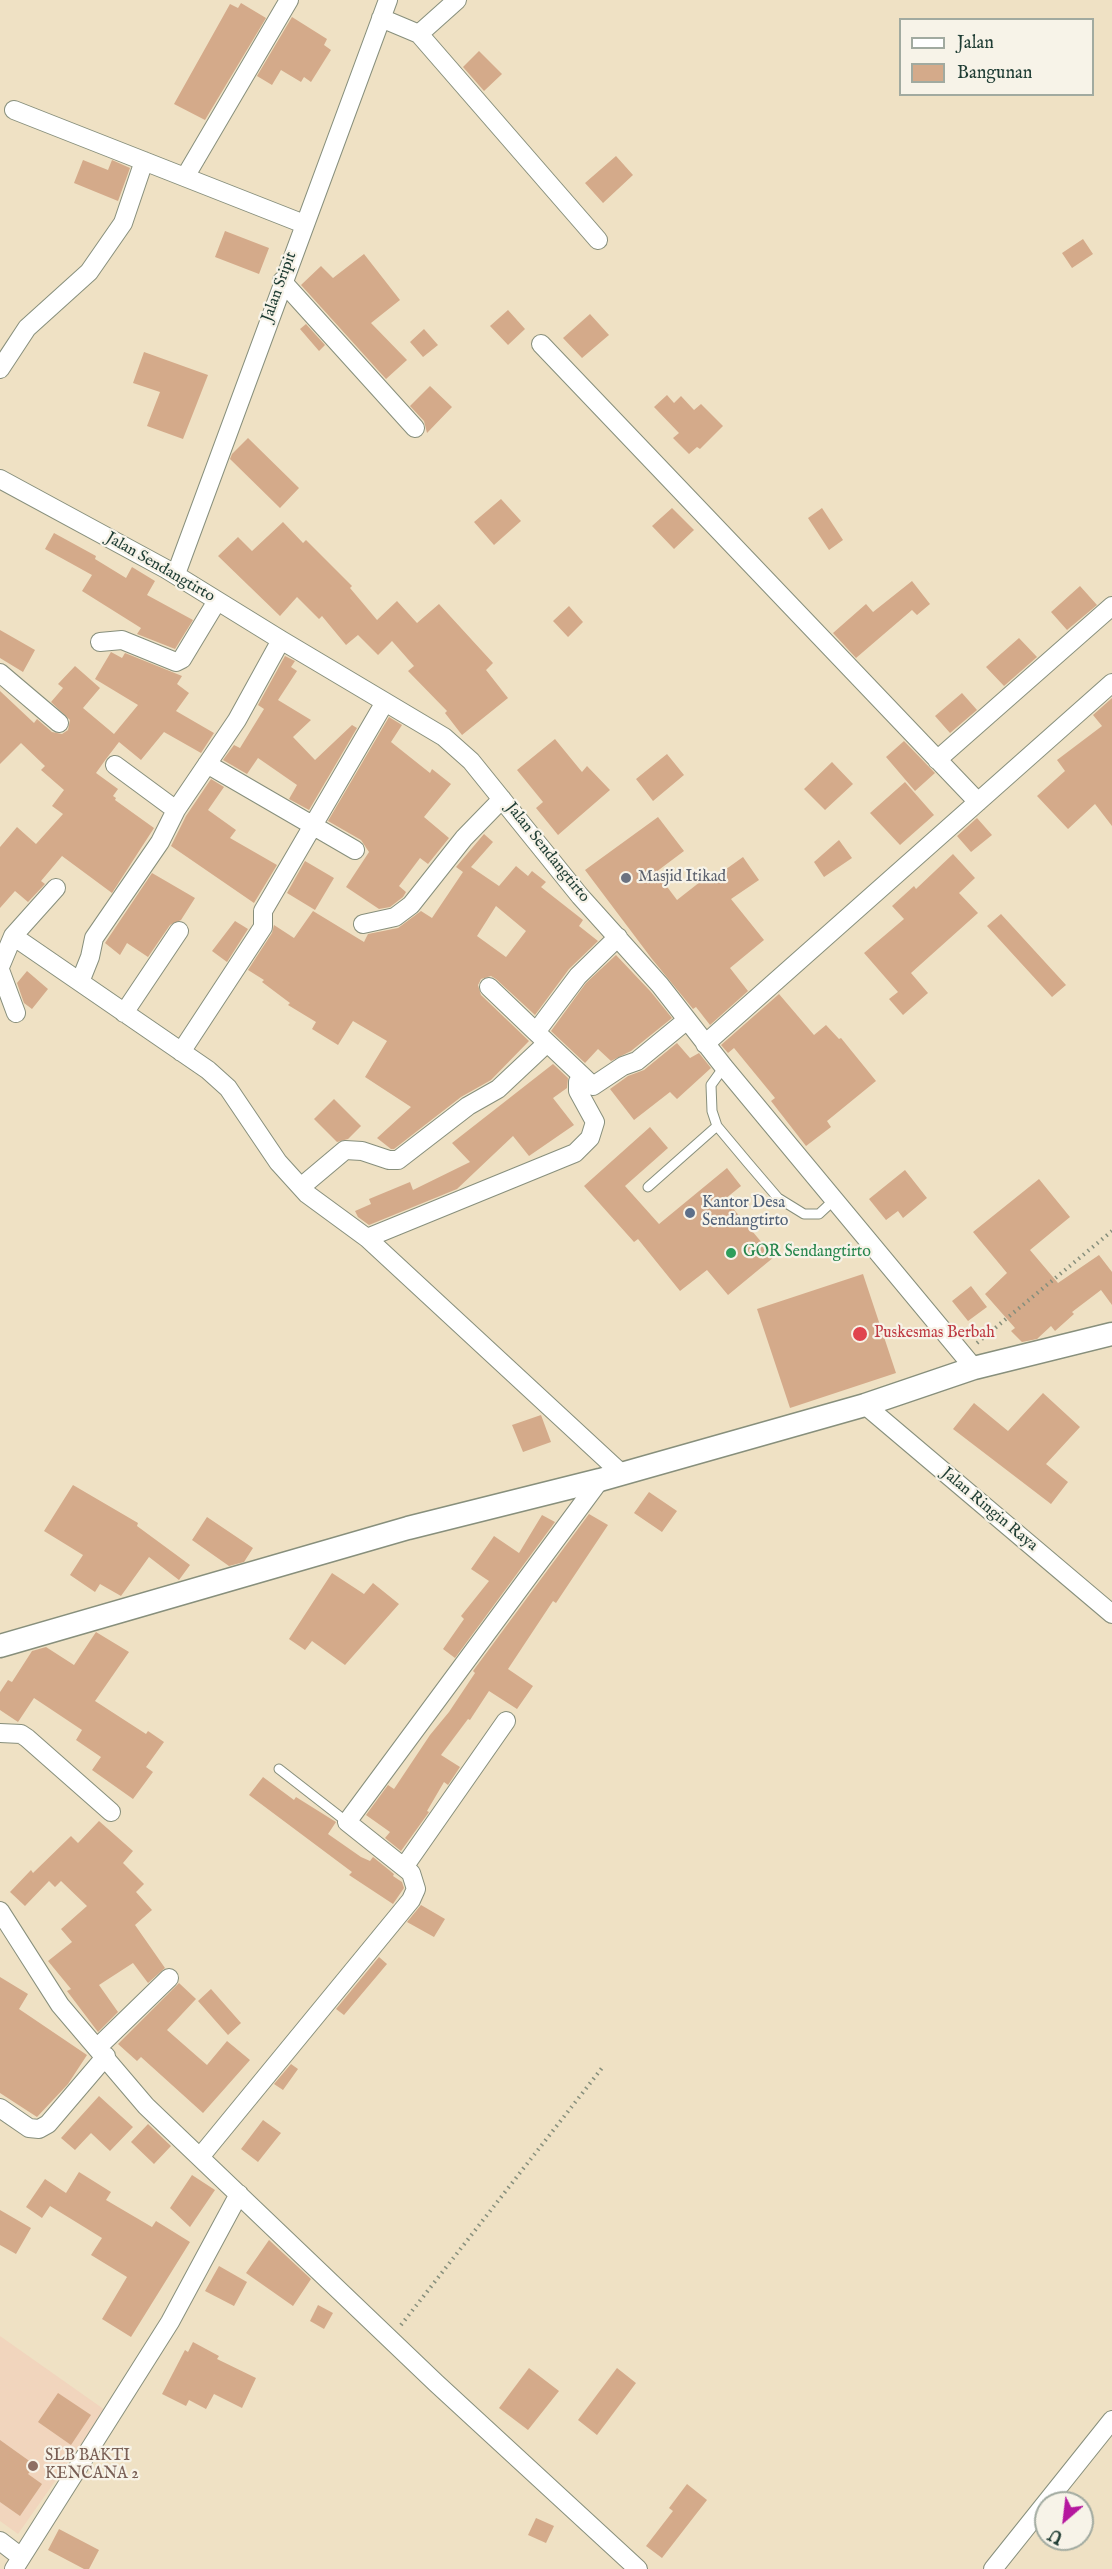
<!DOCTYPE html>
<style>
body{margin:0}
#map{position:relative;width:1112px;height:2569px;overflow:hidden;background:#efe1c4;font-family:"IM FELL English",serif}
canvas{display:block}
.legend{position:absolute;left:899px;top:18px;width:195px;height:78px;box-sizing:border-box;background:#f7f3e8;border:2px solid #a1aaa0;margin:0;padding:8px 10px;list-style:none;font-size:18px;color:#1f3d34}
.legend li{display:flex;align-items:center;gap:12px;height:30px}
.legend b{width:30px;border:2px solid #a1aaa0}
.north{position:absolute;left:1034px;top:2491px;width:60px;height:60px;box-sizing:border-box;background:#f7f3e8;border:2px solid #a1aaa0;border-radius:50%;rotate:208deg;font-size:16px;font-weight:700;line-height:24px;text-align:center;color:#1f3d34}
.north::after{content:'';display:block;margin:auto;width:21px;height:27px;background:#b5179e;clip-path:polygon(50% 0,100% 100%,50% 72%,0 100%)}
</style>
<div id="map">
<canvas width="1112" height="2569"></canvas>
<ul class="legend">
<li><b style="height:8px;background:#fff"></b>Jalan</li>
<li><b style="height:16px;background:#d4aa8a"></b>Bangunan</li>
</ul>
<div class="north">U</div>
</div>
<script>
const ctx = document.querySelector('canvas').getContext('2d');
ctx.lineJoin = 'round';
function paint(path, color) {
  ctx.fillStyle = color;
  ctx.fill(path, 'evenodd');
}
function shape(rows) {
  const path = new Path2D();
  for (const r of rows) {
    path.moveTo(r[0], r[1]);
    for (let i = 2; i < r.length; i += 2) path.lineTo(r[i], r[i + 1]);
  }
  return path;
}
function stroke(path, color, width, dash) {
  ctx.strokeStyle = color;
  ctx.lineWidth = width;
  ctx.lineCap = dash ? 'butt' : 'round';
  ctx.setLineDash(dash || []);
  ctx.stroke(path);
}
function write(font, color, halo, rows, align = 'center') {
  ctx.font = font + ' "IM FELL English",serif';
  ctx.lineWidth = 4.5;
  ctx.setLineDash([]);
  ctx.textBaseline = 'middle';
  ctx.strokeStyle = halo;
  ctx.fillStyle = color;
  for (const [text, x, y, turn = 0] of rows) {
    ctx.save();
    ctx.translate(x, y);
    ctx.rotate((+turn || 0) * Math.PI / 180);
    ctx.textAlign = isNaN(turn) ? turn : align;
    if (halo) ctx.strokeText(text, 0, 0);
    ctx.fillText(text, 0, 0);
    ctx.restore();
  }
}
const built = shape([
 [0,2336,105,2410,18,2534,0,2521]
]);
const building = shape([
 [241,3,266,18,205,120,174,104,230,4,238,8],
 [292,17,327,39,324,45,331,50,311,82,304,77,301,82,281,70,272,85,257,76],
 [479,51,502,74,484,91,463,67],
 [616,156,633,175,603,203,585,183],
 [83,160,108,170,112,160,130,168,118,201,74,183],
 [225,231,269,248,259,274,215,257],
 [1083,239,1093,254,1072,268,1062,253],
 [364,254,400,300,371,323,407,360,386,379,301,285,321,266,333,278],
 [508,310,525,329,508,345,490,326],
 [590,314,609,335,582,358,563,338],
 [306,324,325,345,319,351,300,329],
 [424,329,438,345,423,357,410,342],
 [144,352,208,375,183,439,147,426,160,392,133,383],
 [430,386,452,407,427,433,424,421,410,406],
 [667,395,674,403,681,396,694,410,701,404,723,426,700,449,697,447,689,454,673,438,679,433,654,407],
 [248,438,299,488,280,508,230,459,232,454],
 [501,499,521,521,494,545,474,522],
 [672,508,694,530,674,549,652,526],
 [822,508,843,540,829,550,808,518],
 [283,522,303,543,306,540,352,586,350,588,377,620,397,601,417,623,439,604,493,663,486,670,508,698,462,735,445,713,447,711,408,671,414,666,392,641,378,655,358,635,346,645,322,616,319,619,297,597,280,616,218,556,238,537,252,551],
 [54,533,96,556,95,559,126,578,132,567,155,581,147,595,193,620,175,649,137,634,141,628,82,591,92,575,45,549],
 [912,581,930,604,917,615,912,610,856,658,833,633,866,604,873,612],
 [1080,586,1097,605,1067,630,1051,612],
 [569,606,583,622,568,637,553,621],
 [0,630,35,650,23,672,0,658],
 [1019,638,1037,657,1004,686,986,667],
 [111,652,122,658,125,653,182,676,177,684,189,693,176,711,214,733,201,753,164,732,141,760,119,742,106,759,96,773,118,789,113,796,116,798,115,800,154,828,112,893,62,856,41,881,45,884,28,902,15,891,0,908,0,847,17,827,36,844,63,814,52,806,64,790,41,770,45,766,21,743,0,764,0,691,34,723,37,719,52,732,62,734,68,730,70,720,51,702,63,688,58,684,75,666,100,688,83,708,114,734,138,705,95,679],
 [285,656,295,661,291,667,297,671,278,700,311,720,293,737,315,760,352,725,357,728,309,810,289,799,297,785,258,758,247,774,223,760,234,745,240,748,264,709,258,705],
 [962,693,977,710,950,733,935,716],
 [1112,698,1112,826,1095,804,1068,829,1037,796,1065,771,1057,760,1102,726,1093,715],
 [389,717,402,725,391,742,430,773,432,769,451,784,424,817,449,838,428,864,420,858,399,886,406,892,403,897,390,907,379,909,346,887,369,852,361,840,328,821],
 [555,739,582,772,587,766,610,790,558,835,536,808,543,802,517,770],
 [904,741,935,773,915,791,886,757],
 [667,754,684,775,653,801,636,779],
 [832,762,853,784,825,810,804,789],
 [211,779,224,787,208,810,236,830,230,838,277,865,254,903,171,846,186,816],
 [905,782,934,815,900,845,870,813],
 [658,817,684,851,656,872,677,900,705,878,708,882,743,857,759,880,731,899,764,940,730,968,748,991,710,1025,696,1007,693,1009,652,959,585,870],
 [977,818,992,835,971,852,957,836],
 [484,834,493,842,471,867,499,886,516,866,528,876,532,871,546,882,541,887,583,920,579,926,598,941,569,969,535,1015,496,979,491,976,481,979,478,985,481,995,529,1041,491,1080,461,1097,394,1149,391,1149,377,1138,411,1107,365,1077,387,1041,353,1021,338,1045,312,1029,316,1022,288,1005,290,1003,262,982,264,980,248,970,272,933,274,925,294,938,313,911,364,942,368,934,398,928,421,911,432,918,463,872,456,867],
 [496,906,526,931,506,957,477,936],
 [839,840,852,858,824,877,814,862],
 [953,854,975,878,959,893,978,913,911,973,928,993,903,1015,889,999,898,992,864,953,904,919,892,906,914,886,916,889],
 [305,861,334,878,315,910,287,893],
 [152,873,195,898,181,920,170,925,148,957,127,943,120,955,105,943],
 [1001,914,1066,985,1052,997,987,926],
 [235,921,248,929,227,962,212,951],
 [616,955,651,992,672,1018,631,1051,611,1061,598,1049,585,1063,551,1031,586,983],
 [27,971,48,989,32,1009,24,1003,17,983],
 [779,994,814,1035,826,1025,839,1039,841,1038,876,1081,827,1121,831,1127,806,1146,771,1101,775,1098,734,1048,728,1053,721,1045],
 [677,1043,690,1058,699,1053,711,1068,677,1099,670,1092,634,1120,610,1089,628,1076,644,1070],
 [553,1064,568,1078,567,1088,553,1098,574,1125,529,1156,513,1136,457,1189,369,1225,358,1217,355,1211,371,1204,369,1199,410,1182,413,1190,470,1162,452,1143],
 [334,1099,361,1126,348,1139,337,1142,314,1119],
 [650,1127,668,1148,625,1186,659,1224,727,1168,741,1186,725,1199,774,1257,728,1295,707,1270,680,1291,638,1239,634,1242,584,1186],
 [905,1170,927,1198,903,1218,898,1211,886,1220,869,1199],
 [1039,1179,1070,1217,1030,1250,1058,1283,1099,1255,1112,1272,1112,1305,1101,1290,1072,1312,1074,1314,1055,1331,1051,1326,1037,1339,1022,1342,1011,1331,1015,1328,985,1294,1007,1273,973,1232],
 [863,1274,896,1373,790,1408,757,1309],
 [971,1286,987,1307,968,1321,952,1301],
 [1043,1393,1080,1427,1046,1464,1068,1482,1051,1504,953,1429,974,1403,1008,1431],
 [541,1415,551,1442,523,1452,512,1425],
 [73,1485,138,1523,137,1526,190,1565,179,1580,149,1557,121,1596,100,1584,95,1592,70,1575,83,1555,44,1531],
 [649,1492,677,1511,662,1532,634,1513],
 [589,1514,608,1525,556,1603,553,1601,508,1669,533,1686,517,1709,489,1691,470,1720,468,1719,441,1755,460,1767,448,1785,444,1782,427,1811,429,1812,401,1851,385,1838,390,1832,366,1815,388,1785,394,1789,430,1735,449,1712,475,1673,473,1671],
 [542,1515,555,1522,455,1658,443,1649,464,1619,461,1616,489,1581,471,1569,494,1536,519,1553],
 [207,1517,253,1548,244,1562,229,1566,192,1540],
 [332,1573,364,1594,373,1583,399,1604,345,1665,312,1641,305,1650,289,1639],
 [96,1632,129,1652,95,1701,146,1734,148,1731,164,1742,146,1767,153,1772,133,1799,92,1770,101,1757,76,1740,82,1730,34,1698,18,1722,0,1710,0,1692,8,1680,12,1682,32,1651,46,1647,74,1665],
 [263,1777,294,1800,296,1797,336,1822,328,1834,361,1857,370,1861,373,1857,394,1874,393,1876,402,1882,404,1888,393,1904,349,1875,352,1872,249,1795],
 [99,1821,133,1851,123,1863,144,1884,136,1892,152,1910,135,1925,165,1968,148,1983,133,1963,99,1985,118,2012,98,2032,67,1991,71,1989,48,1961,72,1942,61,1929,87,1906,61,1881,55,1887,49,1881,25,1906,10,1892,31,1870,33,1873,71,1836,78,1843],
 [421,1905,445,1919,434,1937,407,1922],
 [379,1957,387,1964,344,2015,336,2009],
 [0,1977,28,1994,19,2009,87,2055,68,2084,37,2117,0,2093],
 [179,1983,196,1999,167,2030,207,2065,227,2041,250,2060,203,2113,141,2057,137,2061,118,2044],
 [211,1989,241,2023,228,2035,198,2001],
 [291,2064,298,2069,283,2090,274,2084],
 [99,2096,133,2127,110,2151,91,2133,75,2150,61,2138],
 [263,2120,281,2133,258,2162,241,2149],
 [148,2124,171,2146,154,2164,131,2142],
 [79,2172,111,2192,106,2200,152,2227,156,2221,190,2242,131,2337,102,2319,127,2277,91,2255,102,2238,50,2206,42,2218,26,2207,45,2179,66,2193],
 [192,2175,215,2190,190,2227,170,2208],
 [0,2210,31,2228,16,2254,0,2245],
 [269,2240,311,2279,293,2306,246,2273],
 [219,2266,247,2282,234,2306,205,2291],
 [318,2305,333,2313,324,2329,310,2321],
 [193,2342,219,2356,217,2359,256,2378,242,2408,214,2394,206,2409,189,2400,186,2406,162,2394,185,2350,188,2352],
 [529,2368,559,2391,528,2430,499,2408],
 [617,2368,636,2383,597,2435,578,2420],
 [58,2393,91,2415,71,2445,38,2422],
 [0,2440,35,2465,28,2474,42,2484,20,2516,0,2502],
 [687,2484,707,2500,662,2558,646,2546,673,2511,669,2508],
 [536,2518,554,2526,546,2543,528,2535],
 [59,2529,99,2550,89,2569,84,2569,48,2550]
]);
const path = shape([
 [977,1343,1112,1231],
 [401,2325,602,2068]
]);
const service = shape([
 [724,1067,711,1085,712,1111,717,1126,748,1163,778,1198,804,1214,819,1214,834,1200],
 [648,1187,717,1126],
 [279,1769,347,1822]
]);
const minor = shape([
 [381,18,419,34,457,0],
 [419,34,598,240],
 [14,110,304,224],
 [185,177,289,0],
 [282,281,415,428],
 [541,344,978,802],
 [0,369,27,328,89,272,123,223,144,161],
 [0,479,166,569,281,640,444,737,471,761,580,896,660,985,724,1067,974,1368],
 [176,574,388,0],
 [100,642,122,640,176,662,182,659,217,601],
 [0,673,59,723],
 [937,760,1112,606],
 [207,764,355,850],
 [115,765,176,810,237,720,281,640],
 [363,924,395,917,411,905,464,838,502,799],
 [13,936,208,1070,228,1088,278,1162,307,1194,367,1238,621,1473],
 [0,967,13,936,56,888],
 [0,970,16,1013],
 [80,982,90,957,94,938,160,842,176,810],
 [489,987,536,1032,578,976,618,937],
 [124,1013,179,931],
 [536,1032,593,1086,623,1066,637,1061,687,1020],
 [705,1044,1112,683],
 [181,1052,263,927,263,911,385,702],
 [301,1187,345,1150,362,1151,389,1160,398,1160,468,1106,498,1089,547,1043],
 [367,1238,575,1153,590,1138,595,1122,578,1091,578,1082,583,1078],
 [865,1405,1112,1614],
 [0,1733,21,1734,27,1738,111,1812],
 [404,1867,506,1721],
 [0,1911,60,2005,146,2106,436,2383,638,2569],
 [98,2047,169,1978],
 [0,2108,29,2128,39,2129,48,2124,106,2056],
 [200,2157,411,1900,416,1889,411,1873,347,1822,600,1480],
 [0,2541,21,2557],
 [14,2569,170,2322,239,2194],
 [993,2569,1112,2420]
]);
const tertiary = shape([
 [0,1646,408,1528,600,1480,865,1405,974,1368,1112,1334]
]);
const markers = [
 [626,878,6,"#6b7280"],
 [690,1213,6,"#5c6f8a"],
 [731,1253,6,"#2e9e5b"],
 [860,1334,8,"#e0444e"],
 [33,2466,6,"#8d6e63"]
];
const streetNames = [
 ["Jalan Sripit",280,287,-70],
 ["Jalan Sendangtirto",160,568,30],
 ["Jalan Sendangtirto",547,853,51],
 ["Jalan Ringin Raya",989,1510,40]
];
const worshipNames = [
 ["Masjid Itikad",638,878]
];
const serviceNames = [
 ["Kantor Desa",702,1204],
 ["Sendangtirto",702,1222]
];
const leisureNames = [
 ["GOR Sendangtirto",743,1253]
];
const healthNames = [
 ["Puskesmas Berbah",874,1334]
];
const educationNames = [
 ["SLB BAKTI",45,2457],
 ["KENCANA 2",45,2475]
];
paint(built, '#f1d5bd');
paint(building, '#d4aa8a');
stroke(service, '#878f7c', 11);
stroke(minor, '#878f7c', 20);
stroke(tertiary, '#878f7c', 25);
stroke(path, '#878f7c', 4, [1.5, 4.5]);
stroke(service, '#fff', 9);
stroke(minor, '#fff', 18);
stroke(tertiary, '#fff', 22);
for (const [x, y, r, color] of markers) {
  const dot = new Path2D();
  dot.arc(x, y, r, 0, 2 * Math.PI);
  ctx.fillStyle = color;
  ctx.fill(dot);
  stroke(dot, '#f7f3e8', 2);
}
write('16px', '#1f3d34', '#f7f3e8', streetNames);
write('16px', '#5b616d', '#f7f3e8', worshipNames, 'left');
write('16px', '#4e5e75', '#f7f3e8', serviceNames, 'left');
write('16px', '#27864d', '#f7f3e8', leisureNames, 'left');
write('16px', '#be3a42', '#f7f3e8', healthNames, 'left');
write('16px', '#785e54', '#f7f3e8', educationNames, 'left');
</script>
